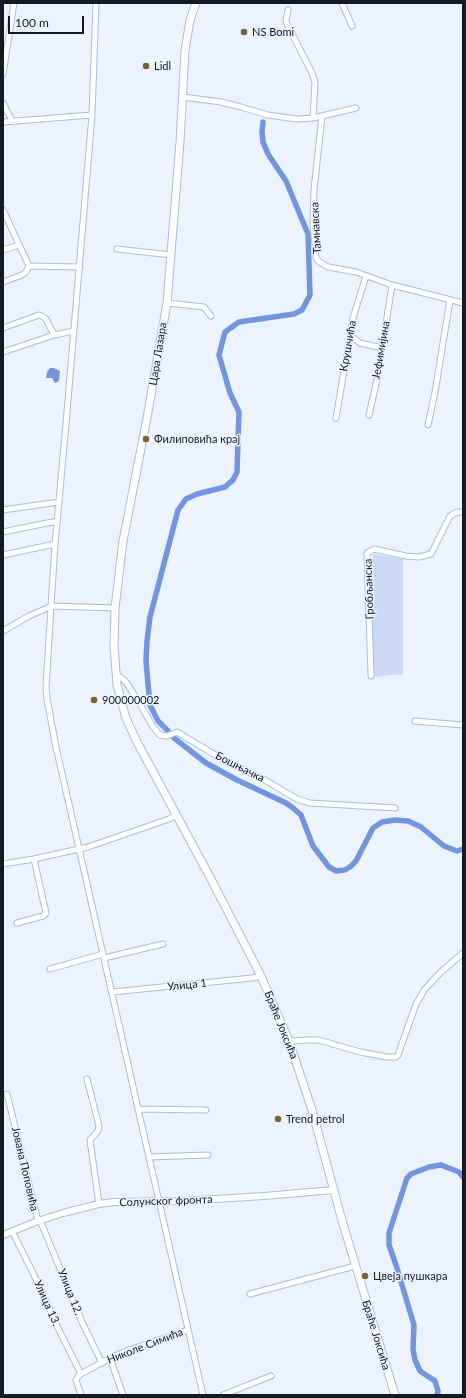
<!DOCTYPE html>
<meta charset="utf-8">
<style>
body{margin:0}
#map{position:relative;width:466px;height:1398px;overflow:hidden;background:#ecf3ff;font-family:Lato,sans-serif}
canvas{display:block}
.frame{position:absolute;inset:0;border:4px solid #141a24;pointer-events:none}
.scale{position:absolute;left:8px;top:16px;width:76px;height:18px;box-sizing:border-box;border:2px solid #141a24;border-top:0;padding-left:5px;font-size:12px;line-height:14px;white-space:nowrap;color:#141a24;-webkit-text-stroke:3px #ecf3ff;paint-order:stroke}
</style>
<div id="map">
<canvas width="466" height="1398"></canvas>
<div class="frame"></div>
<div class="scale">100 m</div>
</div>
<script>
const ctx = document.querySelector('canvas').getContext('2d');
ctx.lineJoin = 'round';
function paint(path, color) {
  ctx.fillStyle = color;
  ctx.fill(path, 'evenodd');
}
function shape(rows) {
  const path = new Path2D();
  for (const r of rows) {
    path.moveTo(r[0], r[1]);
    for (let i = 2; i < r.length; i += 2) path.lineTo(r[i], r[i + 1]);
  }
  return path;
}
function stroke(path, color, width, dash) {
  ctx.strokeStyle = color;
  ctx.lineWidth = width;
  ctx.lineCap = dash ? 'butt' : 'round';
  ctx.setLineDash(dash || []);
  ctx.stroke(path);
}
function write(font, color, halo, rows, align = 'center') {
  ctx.font = font + ' Lato,sans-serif';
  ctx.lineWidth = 3;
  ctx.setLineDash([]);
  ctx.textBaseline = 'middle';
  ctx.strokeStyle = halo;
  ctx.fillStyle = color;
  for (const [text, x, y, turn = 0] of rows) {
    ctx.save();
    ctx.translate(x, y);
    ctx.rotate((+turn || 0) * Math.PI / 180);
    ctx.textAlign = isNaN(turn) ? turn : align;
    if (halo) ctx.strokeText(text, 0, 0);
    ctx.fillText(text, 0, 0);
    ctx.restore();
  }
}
const green = shape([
 [373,554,403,559,403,674,374,677,370,610]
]);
const water = shape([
 [50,368,54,368,60,371,59,381,55,383,52,378,46,378,47,372]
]);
const canal = shape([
 [168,731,158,721,150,705,146,661,147,641,150,617,178,510,186,499,197,494,225,487,233,480,237,472,239,412,230,393,219,355,225,332,239,322,294,314,302,310,310,295,308,234,286,181,268,154,263,142,262,131,263,122],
 [174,738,206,763,237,780,286,803,293,808,301,815,313,846,329,867,336,871,345,870,350,867,356,861,373,828,382,822,395,820,408,821,421,827,444,846,457,851,463,849],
 [437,1395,438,1391,435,1381,420,1371,415,1360,413,1349,414,1325,396,1265,389,1245,389,1233,407,1178,411,1174,429,1167,441,1165,459,1172,463,1177]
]);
const minor = shape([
 [96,3,92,115,66,424,55,544,46,687,47,699,56,747,203,1395],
 [342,3,352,26],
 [288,10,286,20,287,24,312,73,315,82,313,118],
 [3,74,14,3],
 [183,97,221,102,241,107,268,115,296,119,313,118,356,108],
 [3,103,12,121],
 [322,116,314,190,313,223,316,257,318,261,328,267,356,272,392,285,463,303],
 [3,122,92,115],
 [3,210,29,266],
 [117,249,171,255],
 [3,250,19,245],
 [29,266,80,267],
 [3,282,22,275,26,272,29,266],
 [167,303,204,307,211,316],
 [3,328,39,315,42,316,46,319,54,335],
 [350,335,360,343,382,348],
 [3,352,54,335,74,331],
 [369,415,378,375,392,285],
 [336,418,353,318,366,276],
 [428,425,435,392,450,300],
 [3,510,59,502],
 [3,532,57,521],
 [3,555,55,544],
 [3,631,29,616,52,606,115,608],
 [116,676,120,677,126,682,140,704,153,727,160,735,167,736,177,732,227,762,263,779,297,799,310,803,395,808],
 [371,676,367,553,374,549,406,556,419,557,431,554,450,516,457,512,463,512],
 [415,721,463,725],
 [3,864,34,859,88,847,169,819,176,815],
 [17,923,43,916,46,913,34,859],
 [104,958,163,944],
 [50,969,103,954],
 [112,992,252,978,257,977,260,974],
 [289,1041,307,1040,319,1040,360,1052,387,1057,396,1057,398,1055,416,1004,425,989,441,972,463,953],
 [87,1079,99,1126,98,1131,90,1140,99,1204],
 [7,1094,38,1221],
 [138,1109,206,1110],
 [149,1157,208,1155],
 [40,1220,82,1322,102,1363],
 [12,1231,40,1287,59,1330,81,1374],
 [250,1294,355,1266],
 [110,1358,123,1395],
 [81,1395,76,1380,79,1375,110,1358,129,1350,188,1330],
 [223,1395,271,1376]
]);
const tertiary = shape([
 [3,1235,38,1221,63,1213,99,1204,114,1202,183,1201,264,1196,333,1190]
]);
const secondary = shape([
 [196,3,190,20,185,51,180,142,167,303,147,418,123,541,115,608,114,646,117,685,126,718,137,742,211,879,260,974,289,1041,312,1110,343,1224,395,1395]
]);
const markers = [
 [244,32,4,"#7a6333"],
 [146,66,4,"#7a6333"],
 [146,439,4,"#7a6333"],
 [94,700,4,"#7a6333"],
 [278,1119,4,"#7a6333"],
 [365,1276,4,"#7a6333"]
];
const poiNames = [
 ["NS Bomi",252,32],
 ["Lidl",154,66],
 ["Филиповића крај",154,439],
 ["900000002",102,700],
 ["Trend petrol",286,1119],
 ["Цвеја пушкара",373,1276]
];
const streetNames = [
 ["Тамнавска",316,228,-93],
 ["Крушчића",348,346,-80],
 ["Јефимијина",381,350,-80],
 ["Цара Лазара",158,354,-81],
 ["Гробљанска",369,589,-92],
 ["Бошњачка",240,767,27],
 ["Улица 1",187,985,-6],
 ["Браће Јоксића",281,1025,68],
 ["Јована Поповића",25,1169,77],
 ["Солунског фронта",166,1201,-2],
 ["Улица 12.",70,1292,68],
 ["Улица 13.",47,1303,66],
 ["Браће Јоксића",376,1335,73],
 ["Николе Симића",145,1346,-21]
];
paint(green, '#cbd9f6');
paint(water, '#7295de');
stroke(canal, '#7295de', 5.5);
stroke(minor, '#adbcd9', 7);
stroke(tertiary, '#adbcd9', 8);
stroke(secondary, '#adbcd9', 9);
stroke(minor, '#fff', 5);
stroke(tertiary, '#fff', 6);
stroke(secondary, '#fff', 7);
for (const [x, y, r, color] of markers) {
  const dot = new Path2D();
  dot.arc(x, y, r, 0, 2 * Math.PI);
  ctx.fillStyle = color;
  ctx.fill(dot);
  stroke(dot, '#ecf3ff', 1.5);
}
write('11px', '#141a24', '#ecf3ff', poiNames, 'left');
write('11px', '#141a24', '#ecf3ff', streetNames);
</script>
